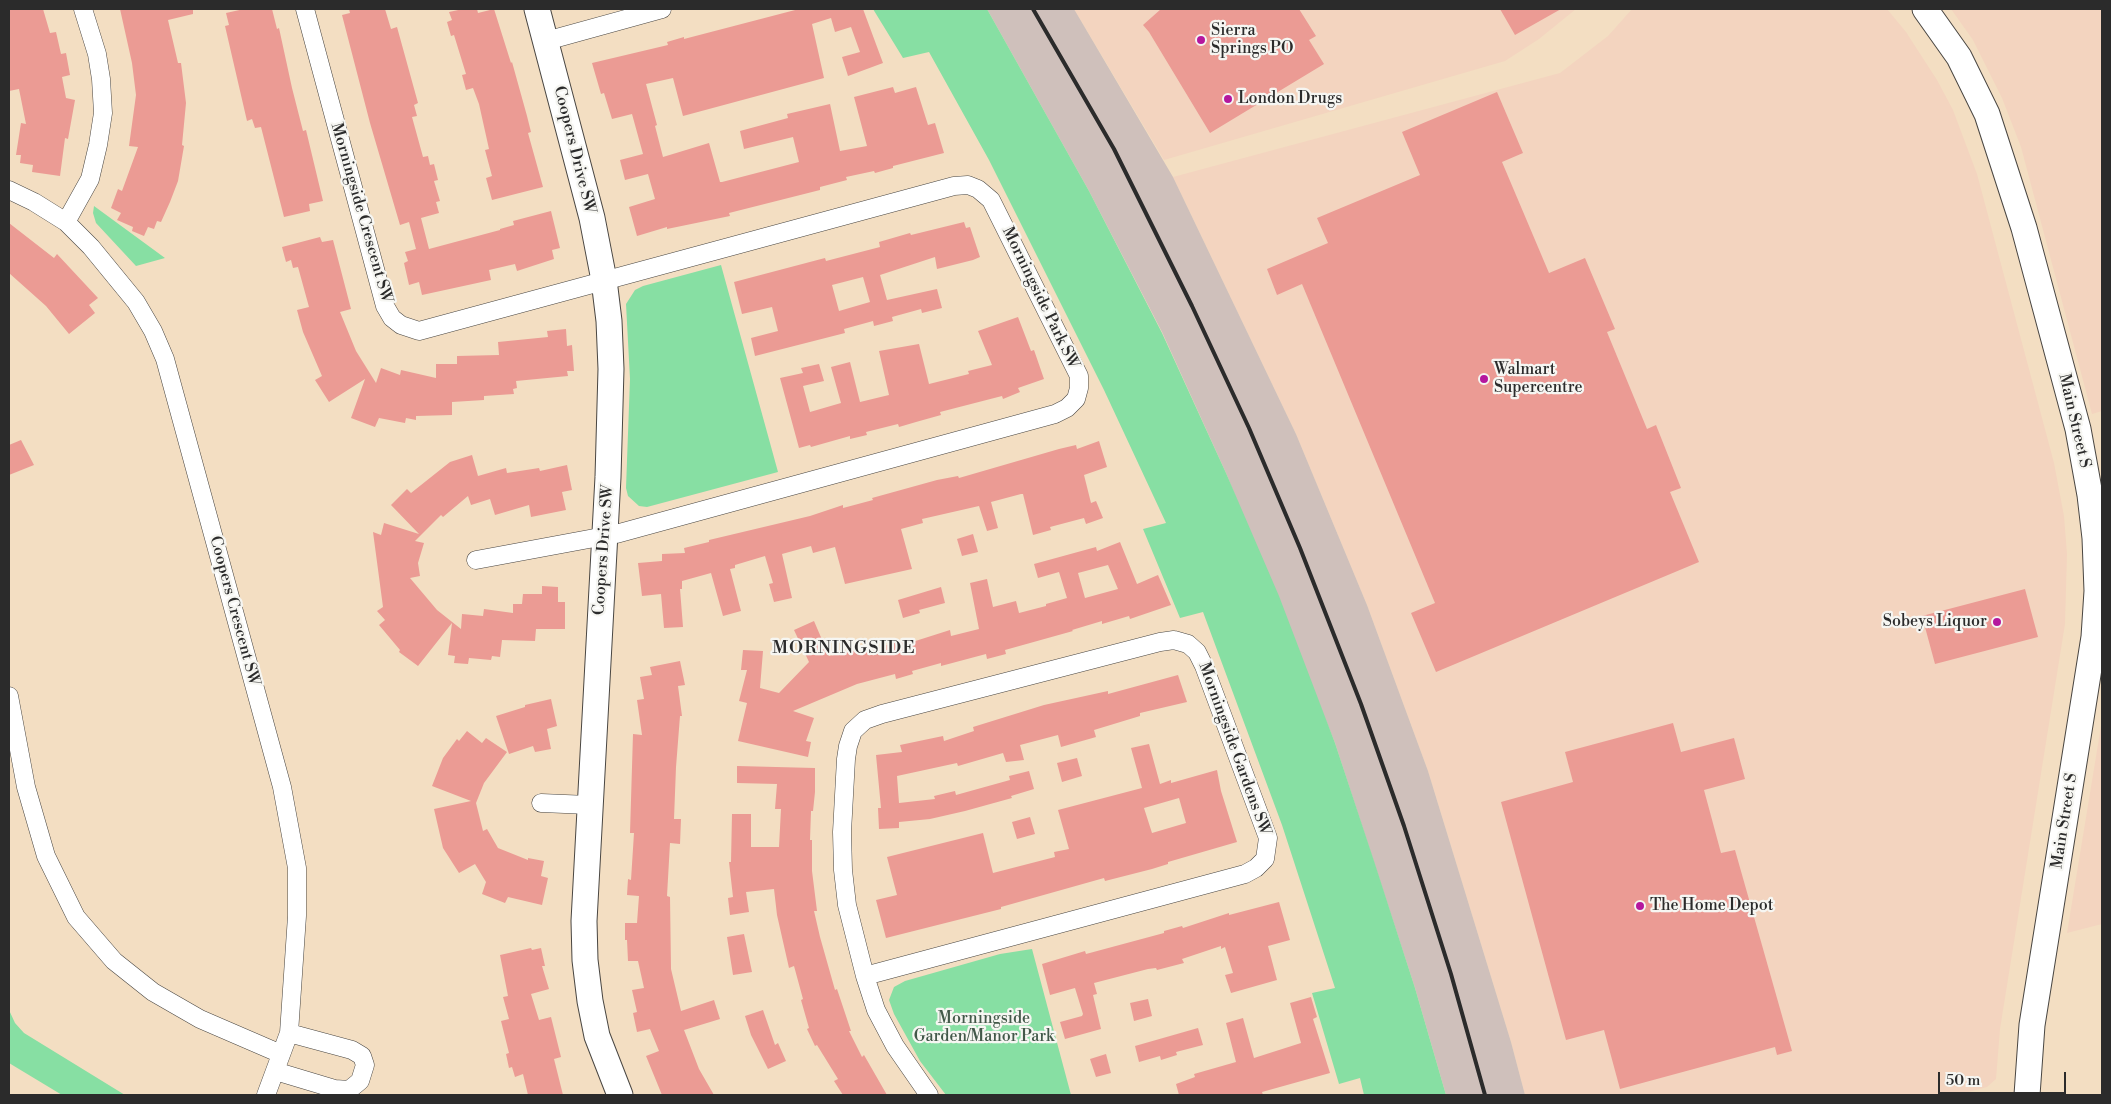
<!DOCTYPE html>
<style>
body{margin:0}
#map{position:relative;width:2111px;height:1104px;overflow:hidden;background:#f3dec2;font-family:"Libre Bodoni",serif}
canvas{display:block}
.frame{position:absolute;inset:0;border:10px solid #2b2b2b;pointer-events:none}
.scale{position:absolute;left:1938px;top:1072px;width:128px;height:22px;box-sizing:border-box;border:2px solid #2b2b2b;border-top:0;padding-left:6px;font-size:15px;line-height:18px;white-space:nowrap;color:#2b2b2b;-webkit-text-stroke:4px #f6f6f2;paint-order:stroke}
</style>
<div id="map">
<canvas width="2111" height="1104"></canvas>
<div class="frame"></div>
<div class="scale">50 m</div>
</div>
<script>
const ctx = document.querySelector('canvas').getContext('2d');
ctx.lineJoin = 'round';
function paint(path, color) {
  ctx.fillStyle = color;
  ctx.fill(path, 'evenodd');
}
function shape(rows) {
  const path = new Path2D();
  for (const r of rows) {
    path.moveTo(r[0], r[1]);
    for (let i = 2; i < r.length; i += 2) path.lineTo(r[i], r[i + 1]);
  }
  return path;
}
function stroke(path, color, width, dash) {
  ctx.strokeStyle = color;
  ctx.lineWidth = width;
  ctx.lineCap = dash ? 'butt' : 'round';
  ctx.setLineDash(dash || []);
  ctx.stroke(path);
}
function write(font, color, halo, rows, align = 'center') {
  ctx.font = font + ' "Libre Bodoni",serif';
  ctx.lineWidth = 4.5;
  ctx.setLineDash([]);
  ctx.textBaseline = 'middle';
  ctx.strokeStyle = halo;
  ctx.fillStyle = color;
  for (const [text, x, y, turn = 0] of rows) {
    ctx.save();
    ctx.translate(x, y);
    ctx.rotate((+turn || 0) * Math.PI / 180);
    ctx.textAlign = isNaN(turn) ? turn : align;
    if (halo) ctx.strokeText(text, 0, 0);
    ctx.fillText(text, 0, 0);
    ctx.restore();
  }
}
const built = shape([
 [1074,9,1576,9,1539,39,1505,61,1164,160],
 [1632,9,1887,9,1906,32,1937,80,1953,110,1977,174,2054,463,2064,516,2067,554,2065,624,2000,1029,1996,1079,1987,1087,1957,1095,1525,1095,1511,1042,1428,771,1367,605,1296,434,1173,177,1560,73,1608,36],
 [1951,9,2102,9,2102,411,2092,414,2021,147,2002,98,1973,40],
 [2102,720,2102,924,2067,933]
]);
const industrial = shape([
 [987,9,1074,9,1173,177,1296,434,1367,605,1428,771,1511,1042,1525,1095,1446,1095,1415,988,1335,743,1226,473,1162,332,1089,191]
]);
const green = shape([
 [873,9,987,9,1089,191,1162,333,1226,473,1279,596,1335,743,1375,864,1415,988,1446,1095,1364,1095,1360,1078,1339,1084,1312,993,1335,988,1282,825,1203,612,1180,618,1143,529,1166,523,1104,390,989,160,929,52,903,58],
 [94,206,165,258,136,266,96,223,93,213],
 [721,265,778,472,647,507,639,506,628,496,626,488,630,379,626,304,635,290,643,286],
 [1032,949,1071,1095,946,1095,920,1061,894,1014,889,1000,894,987,905,981,1000,954],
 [9,1010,15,1023,24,1033,125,1095,62,1095,9,1063]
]);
const building = shape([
 [9,9,43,9,50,33,56,32,61,54,66,53,70,75,62,77,66,98,75,100,68,139,65,138,60,176,32,172,33,165,20,163,21,155,16,155,21,123,26,124,19,89,9,91],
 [120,9,193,9,193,14,168,20,178,63,181,63,186,103,182,145,184,146,178,181,170,202,161,222,157,221,154,229,148,227,144,236,132,231,133,227,117,220,121,213,111,208,118,189,122,191,138,147,129,146,136,95,132,63],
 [244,9,272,9,277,29,279,28,292,88,303,131,306,130,323,201,309,204,310,211,284,217,261,127,255,128,252,119,247,121,225,26,229,25,226,13],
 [349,9,385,9,391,29,397,27,418,103,414,105,417,116,412,117,423,157,428,156,430,165,434,164,438,180,434,181,440,201,436,202,439,213,421,218,429,249,500,230,500,229,514,225,513,221,551,211,560,248,552,250,554,259,517,271,515,264,489,270,491,280,422,295,419,282,409,285,404,263,408,261,405,252,416,249,409,222,400,225,370,123,342,15,350,13],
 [463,9,477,9,478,13,494,9,511,63,512,62,527,116,531,132,528,133,543,187,492,200,486,178,492,176,485,150,489,149,479,104,473,88,466,90,462,75,466,74,454,35,451,36,447,22,452,20,449,12],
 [799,9,863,9,883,63,848,76,842,57,860,52,851,27,835,32,831,18,812,24,824,78,683,116,673,78,646,84,657,125,655,126,663,157,709,143,720,182,722,182,799,162,793,137,744,149,740,131,788,118,787,114,830,104,840,151,867,146,854,97,893,87,895,93,916,87,928,125,935,123,944,153,893,166,893,168,875,173,874,171,846,177,847,180,820,187,820,190,729,213,730,216,667,229,667,227,637,236,629,207,655,199,648,174,625,180,620,160,643,154,632,114,612,119,604,93,601,94,592,63,668,45,667,42,684,37,684,39],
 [1161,9,1299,9,1316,36,1309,40,1324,64,1210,133,1149,32,1143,25],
 [1500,9,1561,9,1515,35],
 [1497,92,1523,153,1502,162,1549,273,1585,258,1615,329,1607,332,1647,429,1656,425,1681,488,1670,492,1699,562,1436,672,1411,613,1435,603,1302,284,1277,295,1267,269,1328,243,1317,218,1420,175,1402,132],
 [964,222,966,228,970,227,980,257,973,260,937,269,935,257,880,275,887,300,937,289,942,308,922,313,921,309,892,317,893,321,874,326,873,321,844,329,845,333,755,356,751,338,778,331,772,307,742,314,734,282,825,258,826,261,880,247,879,242,910,233,911,235],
 [863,277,870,302,839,311,832,285],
 [9,223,54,258,57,254,98,298,89,305,95,313,69,334,46,306,9,273],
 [320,237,322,242,333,240,351,309,340,312,356,351,376,383,381,368,400,375,401,370,436,378,436,364,457,364,457,356,499,355,498,342,548,337,547,331,566,329,567,346,572,345,574,371,567,371,568,376,516,381,517,388,513,389,514,394,484,396,484,400,452,402,452,415,416,416,416,420,406,418,405,423,379,418,375,427,351,418,365,379,329,402,315,380,322,376,303,332,297,310,309,307,298,267,293,268,291,260,286,262,282,247],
 [1018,317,1031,351,1034,350,1044,379,1018,388,1020,392,1003,399,1002,396,940,412,941,415,916,422,899,427,898,424,866,432,867,435,850,439,850,436,811,447,810,445,799,448,780,378,803,373,801,368,819,364,824,381,803,386,810,412,841,403,831,367,850,362,860,402,889,395,879,351,919,344,929,384,969,374,968,371,992,365,978,331],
 [21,440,34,465,9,475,9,445],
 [1099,441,1107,467,1084,475,1091,503,1096,501,1103,518,1086,524,1084,518,1050,527,1051,530,1033,535,1023,494,1021,494,991,502,998,528,987,531,979,506,922,519,923,523,901,529,912,569,845,584,835,547,813,553,811,546,782,554,792,598,774,602,769,584,773,583,765,556,735,565,735,568,730,569,741,611,723,616,711,573,682,581,682,589,680,589,683,627,664,628,661,594,642,596,638,563,662,561,662,554,685,553,684,548,709,542,709,540,810,516,843,505,843,508,873,500,872,498,937,480,958,476,959,478,1059,449,1076,445,1077,449],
 [472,455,478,476,506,468,507,473,539,468,540,471,567,465,572,490,562,492,566,510,531,517,529,505,495,515,490,499,471,505,468,496,443,517,441,515,415,541,424,543,418,563,420,576,410,578,437,610,461,629,462,614,483,616,484,609,513,613,513,604,522,604,523,594,542,594,542,586,558,587,558,602,565,602,565,629,536,629,535,641,502,640,500,657,492,656,491,660,469,658,468,664,454,663,455,656,448,655,452,623,418,666,399,652,400,650,379,625,385,620,377,611,383,607,373,532,381,535,384,523,419,534,391,505,407,489,411,493,450,462],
 [973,534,978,552,962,556,957,539],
 [1120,542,1137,584,1158,575,1171,605,1130,619,1129,616,1102,624,1102,621,1072,630,1073,631,1005,650,1006,654,987,659,986,654,941,666,941,663,912,671,913,674,896,679,895,674,857,684,793,711,814,718,806,741,811,742,808,757,738,741,747,703,739,701,747,670,741,670,743,650,763,651,760,688,779,693,809,662,794,630,814,621,829,656,858,650,859,653,904,640,906,644,950,630,951,636,979,629,970,583,987,579,993,607,1016,601,1019,613,1046,606,1046,604,1067,598,1059,572,1038,578,1034,564,1096,547,1097,551],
 [1108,565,1118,589,1085,598,1078,573],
 [941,587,945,603,919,610,920,613,903,618,898,600],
 [2025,589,2038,637,1935,664,1922,616],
 [680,661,685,685,678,686,682,716,680,716,676,767,674,819,681,819,680,844,670,843,667,896,670,897,671,969,681,1011,714,1000,720,1019,684,1030,699,1069,714,1095,662,1095,646,1056,659,1051,650,1029,637,1032,633,1013,637,1012,632,990,644,988,638,961,628,961,627,940,625,940,625,923,637,923,639,896,627,895,628,879,631,880,634,833,630,833,633,734,642,735,637,700,644,699,640,677,652,675,650,667],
 [1178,675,1187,702,1140,713,1140,716,1094,730,1096,737,1061,747,1058,735,1020,745,1024,760,1006,762,1003,753,958,766,957,763,897,776,899,803,935,799,934,796,955,791,956,795,1010,780,1009,776,1029,771,1034,789,1011,796,1012,798,965,811,930,819,899,822,899,828,879,829,878,808,881,808,876,755,902,752,900,745,943,736,944,741,974,731,973,727,1044,705,1108,691,1108,694],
 [551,699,557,726,547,729,551,749,535,752,533,746,509,754,496,716,525,707,525,705],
 [1673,723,1681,752,1734,738,1745,779,1704,790,1721,853,1735,850,1792,1051,1777,1055,1775,1047,1620,1089,1604,1030,1566,1040,1501,802,1573,782,1565,752],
 [467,731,482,743,486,738,507,752,484,783,476,803,483,831,487,829,498,848,528,860,528,858,544,861,541,876,548,878,542,905,508,897,505,903,482,894,486,882,475,864,459,873,443,848,434,809,471,801,432,786,443,758,457,739,459,741],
 [1149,744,1160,784,1171,780,1171,783,1217,770,1221,791,1237,842,1168,862,1168,864,1152,869,1105,881,1104,878,1001,907,1001,909,886,938,876,900,897,895,887,857,983,833,993,873,1055,857,1054,852,1069,849,1058,810,1142,788,1131,748],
 [1179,798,1186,823,1152,833,1144,808],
 [1077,758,1082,776,1062,782,1057,763],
 [737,766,815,768,815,792,813,811,811,811,810,840,812,840,812,871,817,911,814,911,820,937,835,990,837,989,851,1031,849,1031,862,1057,864,1055,887,1095,843,1095,834,1081,838,1079,817,1045,815,1046,807,1029,809,1028,801,1000,803,999,794,966,789,968,777,915,774,889,746,892,749,912,730,915,728,898,733,897,729,862,731,862,732,814,751,814,751,847,779,847,781,809,775,809,777,784,737,783],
 [1030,817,1035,834,1017,839,1012,822],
 [1279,902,1290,940,1268,946,1277,980,1231,993,1225,975,1233,973,1225,947,1221,949,1221,946,1182,959,1184,963,1157,970,1156,968,1148,969,1094,983,1097,994,1093,995,1101,1029,1065,1039,1060,1022,1082,1016,1083,1014,1075,988,1050,995,1042,964,1085,951,1086,954,1164,933,1164,931,1182,926,1183,928,1229,913,1229,915],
 [744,934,752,972,733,975,727,937],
 [531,948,532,950,541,948,545,966,542,966,549,989,531,994,539,1020,551,1017,561,1057,554,1059,563,1095,528,1095,523,1074,515,1077,512,1067,509,1068,506,1054,509,1053,501,1021,509,1019,503,997,508,996,500,955],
 [1311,997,1317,1017,1313,1019,1330,1073,1262,1092,1263,1095,1179,1095,1176,1084,1195,1077,1194,1074,1236,1062,1226,1023,1243,1018,1254,1058,1301,1043,1290,1003],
 [1148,999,1152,1016,1134,1021,1130,1003],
 [763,1010,775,1045,778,1043,786,1061,768,1069,751,1035,745,1016],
 [1198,1028,1203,1045,1176,1052,1177,1055,1161,1060,1160,1056,1139,1062,1135,1046],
 [1106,1054,1111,1073,1096,1077,1090,1059]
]);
const street = shape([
 [305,9,385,306,392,318,401,325,419,331,954,186,968,185,978,189,991,200,1079,376,1079,388,1076,399,1067,408,1055,414,616,534,476,560],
 [546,41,662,9],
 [9,190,34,202,66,222,91,247,136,302,153,331,165,359,282,787,297,868,297,916,289,1033,266,1095],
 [66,222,90,179,98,145,103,113,101,79,97,54,83,9],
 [1174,640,1188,644,1197,652,1204,666,1268,838,1265,859,1256,868,1245,874,865,976,847,905,843,870,842,832,846,759,848,746,853,731,865,720,882,714,1160,642,1174,640],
 [9,696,26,787,46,856,76,917,114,961,153,992,200,1019,281,1054],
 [541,803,589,805],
 [865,976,876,1010,895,1046,929,1095],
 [275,1071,335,1089,349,1090,360,1081,365,1065,362,1056,352,1050,289,1033]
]);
const secondary = shape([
 [537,9,592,218,604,280,609,321,611,369,608,477,584,921,585,960,590,1001,597,1036,620,1095],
 [1925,9,1959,57,1987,114,2024,228,2078,429,2090,495,2095,538,2097,591,2094,637,2032,1025,2027,1095]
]);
const rail = shape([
 [1033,9,1114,149,1192,306,1249,428,1300,548,1361,704,1404,826,1451,974,1485,1095]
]);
const markers = [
 [1201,40,5,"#b5179e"],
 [1228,99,5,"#b5179e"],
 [1484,379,5,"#b5179e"],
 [1997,622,5,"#b5179e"],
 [1640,906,5,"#b5179e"]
];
const poiNames = [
 ["Sierra",1211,31],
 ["Springs PO",1211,49],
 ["London Drugs",1238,99],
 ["Walmart",1494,370],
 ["Supercentre",1494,388],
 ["Sobeys Liquor",1987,622,"right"],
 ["The Home Depot",1650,906]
];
const streetNames = [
 ["Coopers Drive SW",574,150,76],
 ["Morningside Crescent SW",361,213,74],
 ["Morningside Park SW",1040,298,64],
 ["Main Street S",2074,421,77],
 ["Coopers Drive SW",604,550,-86],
 ["Coopers Crescent SW",234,611,75],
 ["Morningside Gardens SW",1234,749,70],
 ["Main Street S",2065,821,-81]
];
const parkNames = [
 ["Morningside",984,1019],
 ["Garden/Manor Park",984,1037]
];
const neighbourhoodNames = [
 ["MORNINGSIDE",844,649]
];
paint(built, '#f3d4bf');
paint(industrial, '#cfc0bb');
paint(green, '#87dfa3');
paint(building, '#eb9b94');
stroke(street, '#494642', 19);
stroke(secondary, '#494642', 27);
stroke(street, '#fff', 18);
stroke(secondary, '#fff', 25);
stroke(rail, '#2b2b2b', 4);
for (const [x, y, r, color] of markers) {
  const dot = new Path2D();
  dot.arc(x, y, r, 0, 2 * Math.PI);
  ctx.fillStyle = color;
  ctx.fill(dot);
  stroke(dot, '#f6f6f2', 2);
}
write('16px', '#2b2b2b', '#f6f6f2', poiNames, 'left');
write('16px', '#2b2b2b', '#f6f6f2', streetNames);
write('16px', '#425849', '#f6f6f2', parkNames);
ctx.letterSpacing = '1px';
write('18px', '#2b2b2b', '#f6f6f2', neighbourhoodNames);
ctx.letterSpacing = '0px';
</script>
